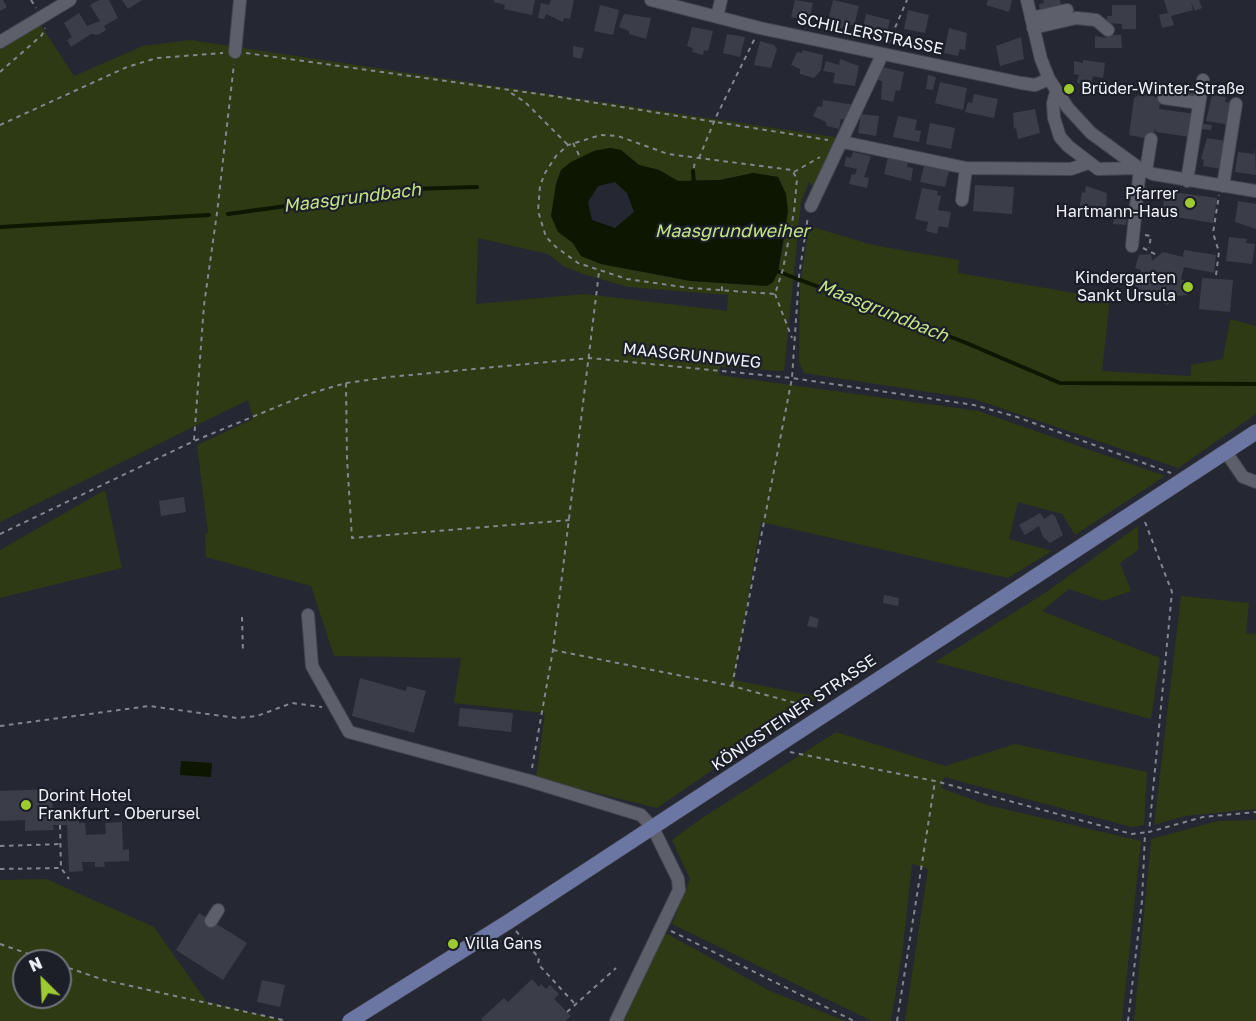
<!DOCTYPE html>
<meta charset="utf-8">
<style>
body{margin:0}
#map{position:relative;width:1256px;height:1021px;overflow:hidden;background:#252832;font-family:"Golos Text",sans-serif}
canvas{display:block}
.north{position:absolute;left:12px;top:949px;width:60px;height:60px;box-sizing:border-box;background:#1c1e28;border:2px solid #71737c;border-radius:50%;rotate:336deg;font-size:16px;font-weight:700;line-height:24px;text-align:center;color:#f1f2f9}
.north::after{content:'';display:block;margin:auto;width:21px;height:27px;background:#9dca30;clip-path:polygon(50% 0,100% 100%,50% 72%,0 100%)}
</style>
<div id="map">
<canvas width="1256" height="1021"></canvas>
<div class="north">N</div>
</div>
<script>
const ctx = document.querySelector('canvas').getContext('2d');
ctx.lineJoin = 'round';
function paint(path, color) {
  ctx.fillStyle = color;
  ctx.fill(path, 'evenodd');
}
function shape(rows) {
  const path = new Path2D();
  for (const r of rows) {
    path.moveTo(r[0], r[1]);
    for (let i = 2; i < r.length; i += 2) path.lineTo(r[i], r[i + 1]);
  }
  return path;
}
function stroke(path, color, width, dash) {
  ctx.strokeStyle = color;
  ctx.lineWidth = width;
  ctx.lineCap = dash ? 'butt' : 'round';
  ctx.setLineDash(dash || []);
  ctx.stroke(path);
}
function write(font, color, halo, rows, align = 'center') {
  ctx.font = font + ' "Golos Text",sans-serif';
  ctx.lineWidth = 4.5;
  ctx.setLineDash([]);
  ctx.textBaseline = 'middle';
  ctx.strokeStyle = halo;
  ctx.fillStyle = color;
  for (const [text, x, y, turn = 0] of rows) {
    ctx.save();
    ctx.translate(x, y);
    ctx.rotate((+turn || 0) * Math.PI / 180);
    ctx.textAlign = isNaN(turn) ? turn : align;
    if (halo) ctx.strokeText(text, 0, 0);
    ctx.fillText(text, 0, 0);
    ctx.restore();
  }
}
const green = shape([
 [40,24,74,76,143,46,190,40,847,139,822,196,809,182,801,202,784,371,720,367,719,375,978,411,1165,476,1075,535,1062,514,1018,502,1009,539,1052,551,1008,578,761,522,734,680,819,697,657,808,536,778,545,713,454,703,461,658,334,656,311,586,206,557,205,534,208,533,197,445,253,419,248,400,0,522,0,47],
 [610,148,621,150,639,165,659,170,678,181,720,180,753,173,778,177,786,194,784,242,778,272,773,282,767,286,691,281,601,264,581,256,573,243,555,191,556,184,561,170,594,151],
 [478,238,548,254,563,266,580,273,628,287,728,295,727,311,585,294,476,304],
 [809,226,873,245,959,260,958,273,1110,299,1102,371,1191,376,1191,365,1223,359,1230,319,1256,326,1256,414,1178,468,974,399,804,373,799,362,800,286],
 [105,490,122,568,0,598,0,550],
 [1138,526,1138,550,1120,563,1131,591,1103,601,1069,589,1042,611,1160,658,1151,719,935,662,1045,593],
 [1181,596,1249,603,1246,633,1256,634,1256,809,1185,816,1154,825],
 [836,732,945,766,1015,744,1147,772,1144,825,1132,827,944,777,941,788,987,805,1141,841,1122,1021,905,1021,928,869,912,864,903,947,891,1021,872,1021,672,924,690,879,672,840,699,820],
 [1256,820,1256,1021,1134,1021,1151,839,1218,821],
 [46,879,154,927,206,1001,284,1021,0,1021,0,880],
 [24,961,60,961,60,997,24,997],
 [664,932,770,991,845,1021,624,1021]
]);
const water = shape([
 [610,148,621,150,639,165,659,170,678,181,720,180,753,173,778,177,786,194,788,211,778,272,773,282,767,286,691,281,601,264,581,256,573,243,558,232,551,216,556,184,561,170,571,162,594,151],
 [615,182,627,193,634,212,615,228,592,220,588,202,598,186],
 [181,761,212,763,211,777,180,775]
]);
const stream = shape([
 [693,171,694,185],
 [228,214,410,189,477,187],
 [0,227,209,215],
 [774,270,964,342,1060,383,1256,384]
]);
const building = shape([
 [0,0,3,0,7,7,0,11],
 [99,0,109,0,118,18,104,26,106,30,98,35,91,34,71,47,67,40,72,37,64,23,79,13,87,26,100,21,90,5],
 [122,0,142,0,128,9],
 [494,0,535,0,532,15,504,9,505,5,494,2],
 [551,0,574,0,570,19,564,18,563,22,546,14,544,19,538,18,541,3,549,5],
 [795,0,813,3,809,21,791,17],
 [833,0,859,6,854,26,848,24,847,29,827,25],
 [988,0,1012,0,1009,12,986,5],
 [1043,0,1060,0,1061,5,1040,10,1039,4,1044,3],
 [1164,0,1199,0,1202,8,1195,11,1191,2,1193,10,1171,16,1174,25,1162,28,1159,15,1168,13],
 [600,5,619,10,613,35,594,31],
 [1112,5,1136,5,1136,29,1122,29,1122,24,1107,23,1107,16,1112,16],
 [908,10,929,15,925,33,904,29],
 [624,14,651,18,646,39,629,34,629,31,619,27],
 [866,14,890,20,885,38,862,33],
 [692,27,713,31,708,51,704,50,703,55,692,52,693,48,687,46],
 [949,28,967,33,965,50,960,49,958,56,944,53],
 [727,34,745,37,740,57,723,53],
 [1106,35,1121,35,1122,48,1095,48,1095,36,1106,38],
 [1021,37,1024,59,1000,66,996,46],
 [760,41,774,45,777,49,771,68,754,65],
 [573,46,584,48,581,59,573,57],
 [802,50,823,55,821,70,814,78,800,74,800,69,791,65,797,52,802,53],
 [840,59,859,66,855,86,833,83,835,73,823,71,826,61,839,65],
 [1083,60,1105,63,1103,78,1093,76,1091,85,1077,83,1079,75,1074,74,1074,61,1083,63],
 [878,66,904,72,900,91,896,90,893,102,881,99,882,81,873,79],
 [928,75,936,77,933,90,926,89],
 [940,82,967,88,963,110,935,103],
 [1182,84,1198,86,1197,97,1180,94],
 [974,94,998,99,994,118,965,112,968,102,972,103],
 [1141,94,1156,97,1160,103,1159,109,1195,114,1190,137,1156,132,1155,128,1154,140,1129,135,1134,98],
 [1212,95,1226,97,1225,102,1233,103,1230,125,1206,121],
 [823,100,855,105,848,120,841,119,839,129,827,126,826,122,813,116,818,106,822,107],
 [1035,109,1040,133,1018,139,1016,128,1014,129,1013,113],
 [861,114,879,116,876,136,858,133],
 [898,116,917,120,915,130,921,131,919,142,893,137],
 [930,123,955,128,951,149,926,144],
 [1201,124,1212,125,1211,130,1201,129],
 [1207,138,1226,141,1222,169,1203,166,1204,160,1201,159],
 [1255,149,1256,175,1235,172,1238,152,1254,154],
 [853,152,871,156,864,177,869,178,867,188,849,184,852,174,855,175,857,169,844,166,846,157,851,158],
 [888,157,908,162,907,167,913,168,911,181,884,174],
 [924,166,949,171,945,187,920,182],
 [975,185,1014,187,1012,214,973,211],
 [1086,186,1107,193,1106,215,1079,211,1082,192,1085,193],
 [922,188,938,191,937,195,941,196,938,210,951,212,948,228,939,226,937,234,926,231,928,222,915,219],
 [1165,191,1217,198,1213,223,1171,216,1171,214,1163,208],
 [1238,201,1256,204,1256,229,1235,222],
 [1115,210,1128,212,1126,225,1113,224],
 [1229,237,1247,239,1246,243,1255,244,1252,264,1226,261],
 [1184,250,1216,255,1214,273,1184,267,1181,279,1189,283,1187,295,1177,296,1168,305,1158,301,1147,302,1143,292,1135,286,1137,275,1141,274,1141,270,1135,268,1139,255,1151,254,1152,261,1163,252,1183,257],
 [1202,278,1233,280,1230,312,1199,309],
 [184,497,186,512,161,516,159,501],
 [1040,513,1044,519,1052,514,1055,516,1063,535,1050,543,1043,537,1039,526,1025,535,1019,525],
 [884,595,899,598,898,606,883,603],
 [810,616,819,619,817,628,807,626],
 [360,678,406,691,407,686,426,691,414,733,352,716],
 [460,708,513,713,511,732,458,726],
 [52,789,53,821,79,819,79,823,85,823,86,835,106,834,105,823,122,822,123,850,129,849,129,861,104,862,105,867,95,867,95,862,82,862,83,871,69,872,67,825,53,825,54,830,25,831,25,820,0,821,0,791],
 [199,913,247,943,223,980,176,950],
 [532,979,539,987,541,984,546,989,550,985,559,994,554,999,571,1016,565,1021,483,1021,481,1019,504,998,508,1002],
 [262,980,285,985,280,1007,257,1002]
]);
const path = shape([
 [31,0,36,8],
 [888,44,907,0],
 [246,53,553,96,828,140],
 [0,72,42,35,45,28],
 [511,93,525,102,568,145],
 [0,125,127,67,157,58,223,53],
 [601,135,618,136,668,154,792,170,797,179,794,212,783,269,775,294,690,288,627,279,578,263,556,247,546,237,538,211,540,186,545,173,556,156,568,145,601,135],
 [573,143,580,157],
 [699,158,716,117,755,38],
 [694,168,695,159],
 [794,172,820,157],
 [1145,235,1151,236,1149,248],
 [1143,248,1159,256],
 [1216,275,1219,252,1213,233,1219,195],
 [722,291,722,285],
 [775,294,792,338],
 [346,383,347,459,352,538,570,520],
 [194,440,204,305,217,213,234,64],
 [1145,522,1172,592,1149,832,1203,817,1256,812],
 [0,534,194,441,308,394,346,383,389,377,590,358,792,378,974,405,1017,417,1171,473],
 [242,617,243,653],
 [553,650,732,686,811,707],
 [732,686,792,378,799,276,808,216],
 [0,726,149,706,237,718,257,716,292,703,322,707],
 [790,752,935,781,1132,834,1149,832],
 [532,768,553,650,599,272],
 [60,825,61,868,69,879],
 [0,846,61,844],
 [0,869,61,868],
 [516,931,539,958,538,964,575,1004],
 [671,931,854,1021],
 [0,944,49,961],
 [60,965,104,980,287,1021],
 [567,1012,616,968],
 [897,1021,935,781],
 [1128,1021,1142,901,1145,833]
]);
const minor = shape([
 [651,0,760,28,1021,83,1035,85,1049,79],
 [1027,0,1041,59,1049,79,1068,108,1091,133,1139,168,1153,174,1256,191],
 [717,17,721,0],
 [1031,18,1067,10],
 [1033,28,1076,18,1096,20,1108,30],
 [0,42,70,0],
 [235,52,240,0],
 [1056,92,1053,103,1054,118,1060,137,1068,146,1098,169,1139,168],
 [1164,98,1199,103],
 [843,142,966,168,1071,169,1088,163],
 [1146,171,1151,139],
 [1187,181,1203,80],
 [1223,186,1236,104],
 [962,200,966,168],
 [811,206,882,55],
 [1132,246,1140,168],
 [1226,452,1243,477,1256,482],
 [308,615,312,666,349,732,530,781,641,815,653,828,678,879,679,890,616,1021],
 [211,921,218,910]
]);
const major = shape([
 [350,1021,508,922,1256,432]
]);
const markers = [
 [1069,89,6,"#9dca30"],
 [1190,203,6,"#9dca30"],
 [1188,287,6,"#9dca30"],
 [26,805,6,"#9dca30"],
 [453,944,6,"#9dca30"]
];
const streetNames = [
 ["SCHILLERSTRASSE",870,34,12],
 ["MAASGRUNDWEG",692,356,6],
 ["KÖNIGSTEINER STRASSE",794,713,-34]
];
const poiNames = [
 ["Brüder-Winter-Straße",1081,89],
 ["Pfarrer",1178,194,"right"],
 ["Hartmann-Haus",1178,212,"right"],
 ["Kindergarten",1176,278,"right"],
 ["Sankt Ursula",1176,296,"right"],
 ["Dorint Hotel",38,796],
 ["Frankfurt - Oberursel",38,814],
 ["Villa Gans",465,944]
];
const waterNames = [
 ["Maasgrundbach",352,198,-7],
 ["Maasgrundweiher",732,231],
 ["Maasgrundbach",883,311,22]
];
paint(green, '#2d3a13');
paint(water, '#0c1600');
stroke(stream, '#0c1600', 4);
paint(building, '#3b3e49');
stroke(minor, '#44464f', 14);
stroke(major, '#44464f', 16);
stroke(path, '#84868f', 2, [4.5, 4.5]);
stroke(minor, '#5d606b', 12);
stroke(major, '#6c76a3', 15);
for (const [x, y, r, color] of markers) {
  const dot = new Path2D();
  dot.arc(x, y, r, 0, 2 * Math.PI);
  ctx.fillStyle = color;
  ctx.fill(dot);
  stroke(dot, '#1c1e28', 2);
}
write('16px', '#f1f2f9', '#1c1e28', streetNames);
write('16px', '#f1f2f9', '#1c1e28', poiNames, 'left');
write('italic 18px', '#c3e488', '#1c1e28', waterNames);
</script>
